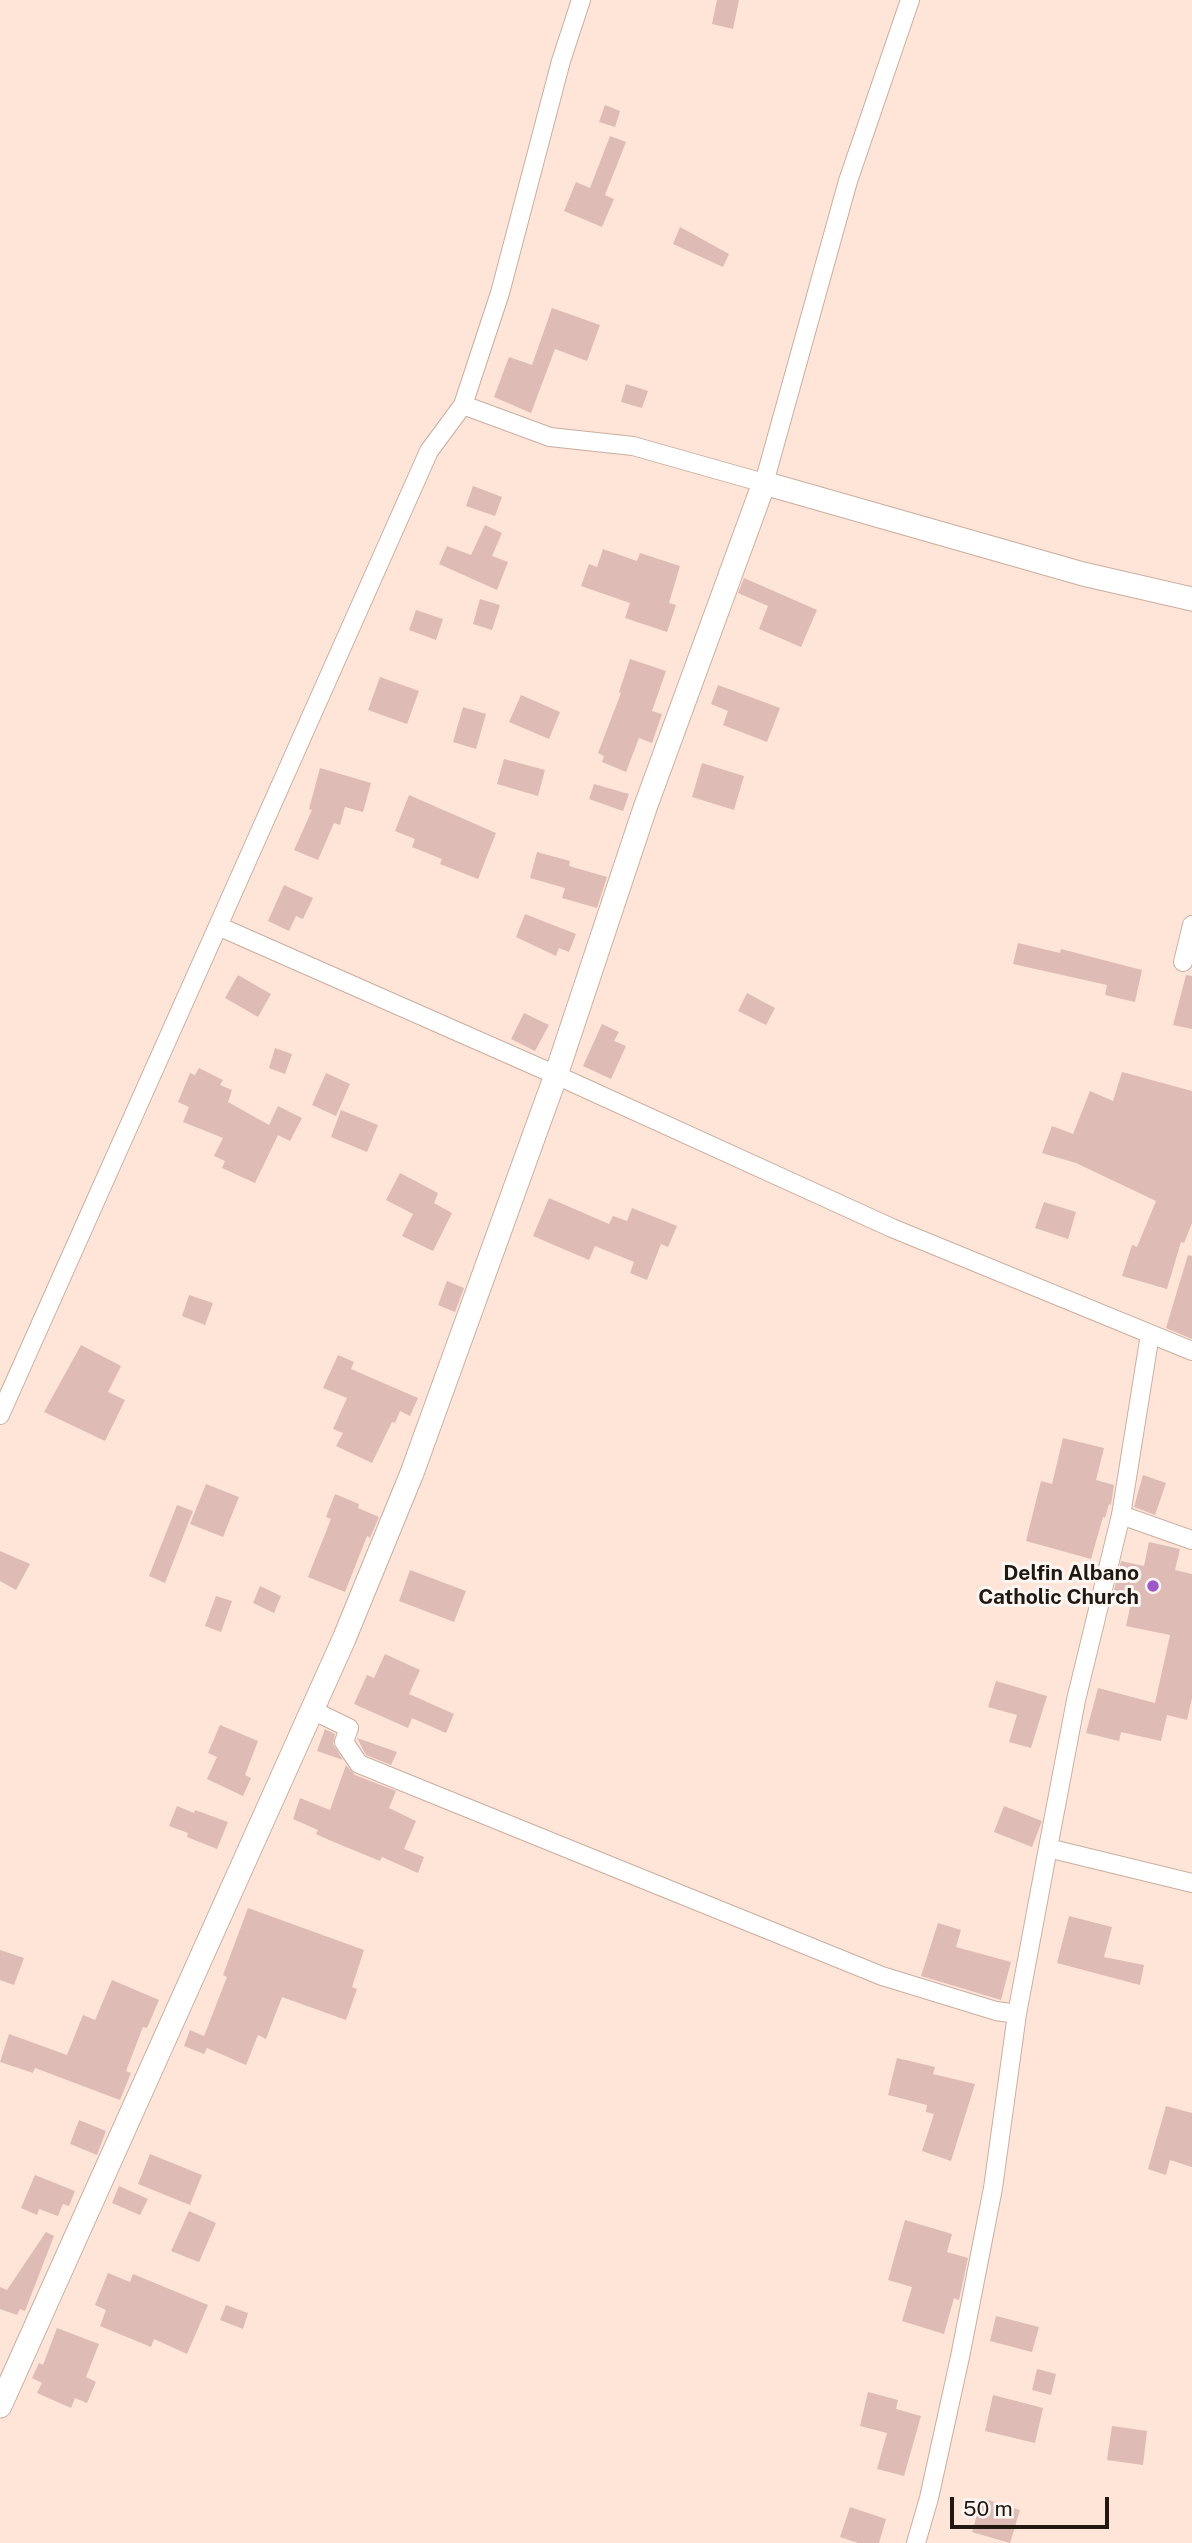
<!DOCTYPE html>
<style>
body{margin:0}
#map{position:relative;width:1192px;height:2543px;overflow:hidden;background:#fee5d8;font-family:"Public Sans",sans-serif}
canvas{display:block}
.scale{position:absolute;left:950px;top:2497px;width:159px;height:32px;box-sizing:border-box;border:4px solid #221812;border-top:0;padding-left:9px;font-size:21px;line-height:24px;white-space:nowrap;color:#221812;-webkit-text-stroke:5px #fdf7f3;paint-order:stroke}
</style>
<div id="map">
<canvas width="1192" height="2543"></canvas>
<div class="scale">50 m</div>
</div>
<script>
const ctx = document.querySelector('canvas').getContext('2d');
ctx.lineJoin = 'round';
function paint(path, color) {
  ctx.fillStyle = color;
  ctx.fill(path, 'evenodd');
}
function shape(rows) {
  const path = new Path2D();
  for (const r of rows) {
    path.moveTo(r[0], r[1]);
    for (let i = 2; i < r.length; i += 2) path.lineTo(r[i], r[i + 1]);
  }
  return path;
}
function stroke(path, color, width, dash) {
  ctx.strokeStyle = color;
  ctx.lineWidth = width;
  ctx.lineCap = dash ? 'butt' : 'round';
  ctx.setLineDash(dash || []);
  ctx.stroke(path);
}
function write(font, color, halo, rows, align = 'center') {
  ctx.font = font + ' "Public Sans",sans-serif';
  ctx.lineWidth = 6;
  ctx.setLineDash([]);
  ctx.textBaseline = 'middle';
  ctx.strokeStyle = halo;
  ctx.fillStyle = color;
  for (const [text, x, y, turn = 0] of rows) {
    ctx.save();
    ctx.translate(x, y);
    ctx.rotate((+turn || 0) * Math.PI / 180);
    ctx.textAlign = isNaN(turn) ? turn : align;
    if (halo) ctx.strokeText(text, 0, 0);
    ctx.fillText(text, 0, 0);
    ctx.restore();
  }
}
const building = shape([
 [717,0,739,0,733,29,712,24],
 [605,105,620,111,615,127,599,122],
 [610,136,626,142,605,195,614,199,602,227,564,211,576,182,590,188],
 [680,227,729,254,723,267,673,244],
 [552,308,600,325,587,361,555,349,531,413,494,397,509,357,532,365],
 [626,384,648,391,642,408,621,402],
 [473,486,502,497,495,516,466,506],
 [485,525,502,533,492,556,508,562,497,590,439,564,447,546,471,555],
 [603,549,637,561,640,553,680,566,669,603,676,605,667,632,625,618,630,603,581,586,589,564,597,567],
 [744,578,817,610,801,647,759,629,768,606,738,593],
 [480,599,500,605,492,630,473,624],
 [416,610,443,619,436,640,409,630],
 [630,659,666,671,652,711,662,714,652,743,639,738,626,772,602,762,604,756,598,753,621,693,619,692],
 [380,677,419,691,407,724,368,710],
 [718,685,780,708,767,742,723,725,728,711,711,704],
 [521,695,560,712,549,739,509,722],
 [463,707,486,714,476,749,453,742],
 [504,759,545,770,538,796,497,784],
 [702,763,744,776,734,810,692,797],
 [320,768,371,783,363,812,345,807,340,825,334,823,318,860,294,850,312,810,309,809],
 [594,784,629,794,623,811,589,799],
 [409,795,496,833,478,879,440,864,442,859,412,847,415,839,395,831],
 [537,852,570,861,569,866,607,877,597,908,562,898,565,888,530,878],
 [284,885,313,898,303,919,296,916,289,931,268,921],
 [525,914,576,934,569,952,559,948,556,956,516,937],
 [1018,943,1060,953,1061,949,1142,970,1135,1002,1105,995,1107,985,1013,964],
 [238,975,271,994,258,1017,225,998],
 [1186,975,1192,976,1192,1029,1173,1025],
 [747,993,775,1008,766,1025,738,1011],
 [524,1013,549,1025,535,1051,511,1039],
 [602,1024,619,1032,614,1041,626,1046,611,1079,583,1066],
 [275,1048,292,1054,285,1074,269,1068],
 [199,1068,223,1080,220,1085,232,1090,228,1102,269,1125,278,1106,302,1118,290,1141,278,1135,255,1183,222,1168,225,1161,214,1156,223,1138,183,1122,189,1107,178,1102,190,1073,195,1075],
 [1122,1072,1192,1091,1192,1223,1184,1243,1181,1242,1167,1289,1122,1276,1132,1245,1137,1247,1156,1201,1076,1163,1042,1153,1052,1126,1073,1134,1090,1091,1113,1101],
 [326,1073,350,1084,336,1116,312,1105],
 [341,1110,378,1125,367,1152,331,1137],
 [400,1173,438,1193,434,1203,452,1213,433,1251,402,1236,413,1214,386,1200],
 [549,1198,609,1224,613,1216,627,1221,632,1208,677,1226,668,1247,661,1244,647,1280,630,1273,634,1262,595,1246,589,1260,533,1236],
 [1044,1202,1076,1212,1068,1239,1035,1228],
 [1188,1255,1192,1256,1192,1339,1166,1328],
 [447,1281,464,1288,455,1312,438,1305],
 [189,1295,213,1303,205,1325,182,1316],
 [81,1345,121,1366,108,1392,125,1400,105,1441,44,1412],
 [338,1355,354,1362,351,1369,418,1398,410,1416,400,1411,395,1423,392,1422,372,1463,336,1446,343,1433,333,1429,347,1398,323,1388],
 [1063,1438,1104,1448,1096,1480,1114,1485,1111,1505,1109,1504,1105,1518,1103,1517,1091,1559,1026,1541,1041,1481,1052,1484],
 [1143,1475,1166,1483,1155,1515,1134,1507],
 [206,1484,239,1497,223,1537,190,1524],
 [335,1494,359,1504,358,1508,379,1517,370,1538,367,1536,345,1592,308,1577,331,1519,326,1517],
 [177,1505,193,1511,165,1583,149,1576],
 [1149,1542,1180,1549,1175,1570,1192,1574,1192,1698,1187,1720,1167,1715,1161,1741,1121,1732,1119,1741,1086,1733,1098,1688,1155,1703,1170,1635,1126,1626,1131,1603,1112,1599,1121,1561,1144,1566],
 [0,1551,30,1564,16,1590,0,1581],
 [410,1570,466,1591,454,1622,399,1601],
 [260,1586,281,1596,274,1613,253,1603],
 [216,1596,232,1601,221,1632,205,1626],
 [385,1654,420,1670,409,1694,454,1714,446,1733,412,1718,408,1728,354,1704,367,1675,374,1678],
 [996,1681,1047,1696,1031,1748,1009,1742,1017,1715,988,1707],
 [220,1725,258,1741,245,1775,251,1778,243,1796,207,1779,217,1757,208,1753],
 [325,1729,335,1734,333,1744,343,1760,317,1751],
 [357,1738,397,1752,391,1765,366,1755],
 [346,1765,355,1775,396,1791,389,1808,416,1821,404,1849,424,1857,418,1873,382,1857,380,1861,329,1840,316,1834,318,1830,293,1819,300,1798,330,1810],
 [177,1806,194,1813,195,1810,228,1822,217,1849,187,1837,188,1833,169,1826],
 [1004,1806,1042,1821,1032,1847,994,1832],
 [248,1908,364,1950,352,1987,357,1989,346,2020,282,1997,266,2039,258,2035,246,2065,207,2048,204,2054,184,2046,190,2030,204,2036,227,1977,223,1975],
 [1069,1916,1112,1927,1104,1957,1144,1965,1140,1985,1057,1963],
 [938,1923,961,1930,956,1947,1011,1962,1001,2000,921,1976],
 [0,1950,24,1958,14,1985,0,1980],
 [112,1980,159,2000,147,2028,143,2027,126,2071,131,2073,120,2100,35,2068,33,2073,0,2062,9,2034,67,2055,83,2015,95,2020],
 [897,2058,935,2067,933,2074,975,2084,951,2161,922,2151,934,2114,926,2112,927,2105,888,2095],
 [1166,2106,1192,2113,1192,2167,1170,2160,1166,2175,1148,2169],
 [79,2120,106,2131,97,2155,70,2144],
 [150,2154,202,2175,190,2205,138,2184],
 [35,2175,75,2191,69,2206,63,2204,58,2216,39,2209,37,2215,21,2208],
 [119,2186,148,2199,140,2215,112,2203],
 [189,2211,216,2223,199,2262,171,2251],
 [905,2220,952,2234,947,2252,968,2258,959,2300,954,2298,944,2334,902,2321,912,2287,888,2280],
 [46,2232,54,2236,25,2311,20,2309,17,2315,0,2309,0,2287,7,2290],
 [108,2273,130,2282,133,2274,208,2305,187,2354,154,2339,151,2347,100,2326,106,2310,95,2305],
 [226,2305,248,2313,243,2329,220,2320],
 [996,2316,1039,2327,1032,2352,990,2341],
 [57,2328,99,2344,86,2377,96,2382,87,2403,75,2398,71,2408,37,2393,42,2383,32,2378,39,2363,43,2365],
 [1037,2369,1056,2374,1051,2395,1032,2390],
 [868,2392,898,2400,896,2409,921,2416,904,2476,877,2469,887,2433,860,2426],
 [993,2395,1043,2408,1035,2443,985,2431],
 [1112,2426,1147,2431,1143,2465,1107,2460],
 [982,2498,1020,2510,1010,2543,972,2532],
 [850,2507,886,2519,879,2543,858,2543,840,2537]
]);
const minor = shape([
 [463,405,550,437,633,446,764,483,848,181,910,0],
 [218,926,429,451,463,405,500,293,561,61,581,0],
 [1183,962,1192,925],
 [0,1415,218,926,556,1075,892,1228,1192,1351],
 [1121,1515,1192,1540],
 [312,1710,349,1728,344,1742,359,1764,882,1976,996,2011,1017,2014],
 [1048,1848,1192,1883],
 [916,2543,929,2498,960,2357,993,2188,1017,2014,1048,1848,1076,1700,1121,1515,1150,1334]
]);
const tertiary = shape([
 [0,2406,344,1639,412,1473,556,1075,645,808,764,483,1083,574,1192,599]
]);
const markers = [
 [1153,1586,7,"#9f56c9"]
];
const poiNames = [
 ["Delfin Albano",1139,1574],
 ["Catholic Church",1139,1598]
];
paint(building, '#debbb4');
stroke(minor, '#cbad9d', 20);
stroke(tertiary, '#cbad9d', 25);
stroke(minor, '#fff', 18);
stroke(tertiary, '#fff', 23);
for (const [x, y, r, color] of markers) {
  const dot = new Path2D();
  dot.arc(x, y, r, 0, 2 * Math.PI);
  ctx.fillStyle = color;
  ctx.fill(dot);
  stroke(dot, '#fdf7f3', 2.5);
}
write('bold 21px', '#221812', '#fdf7f3', poiNames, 'right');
</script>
